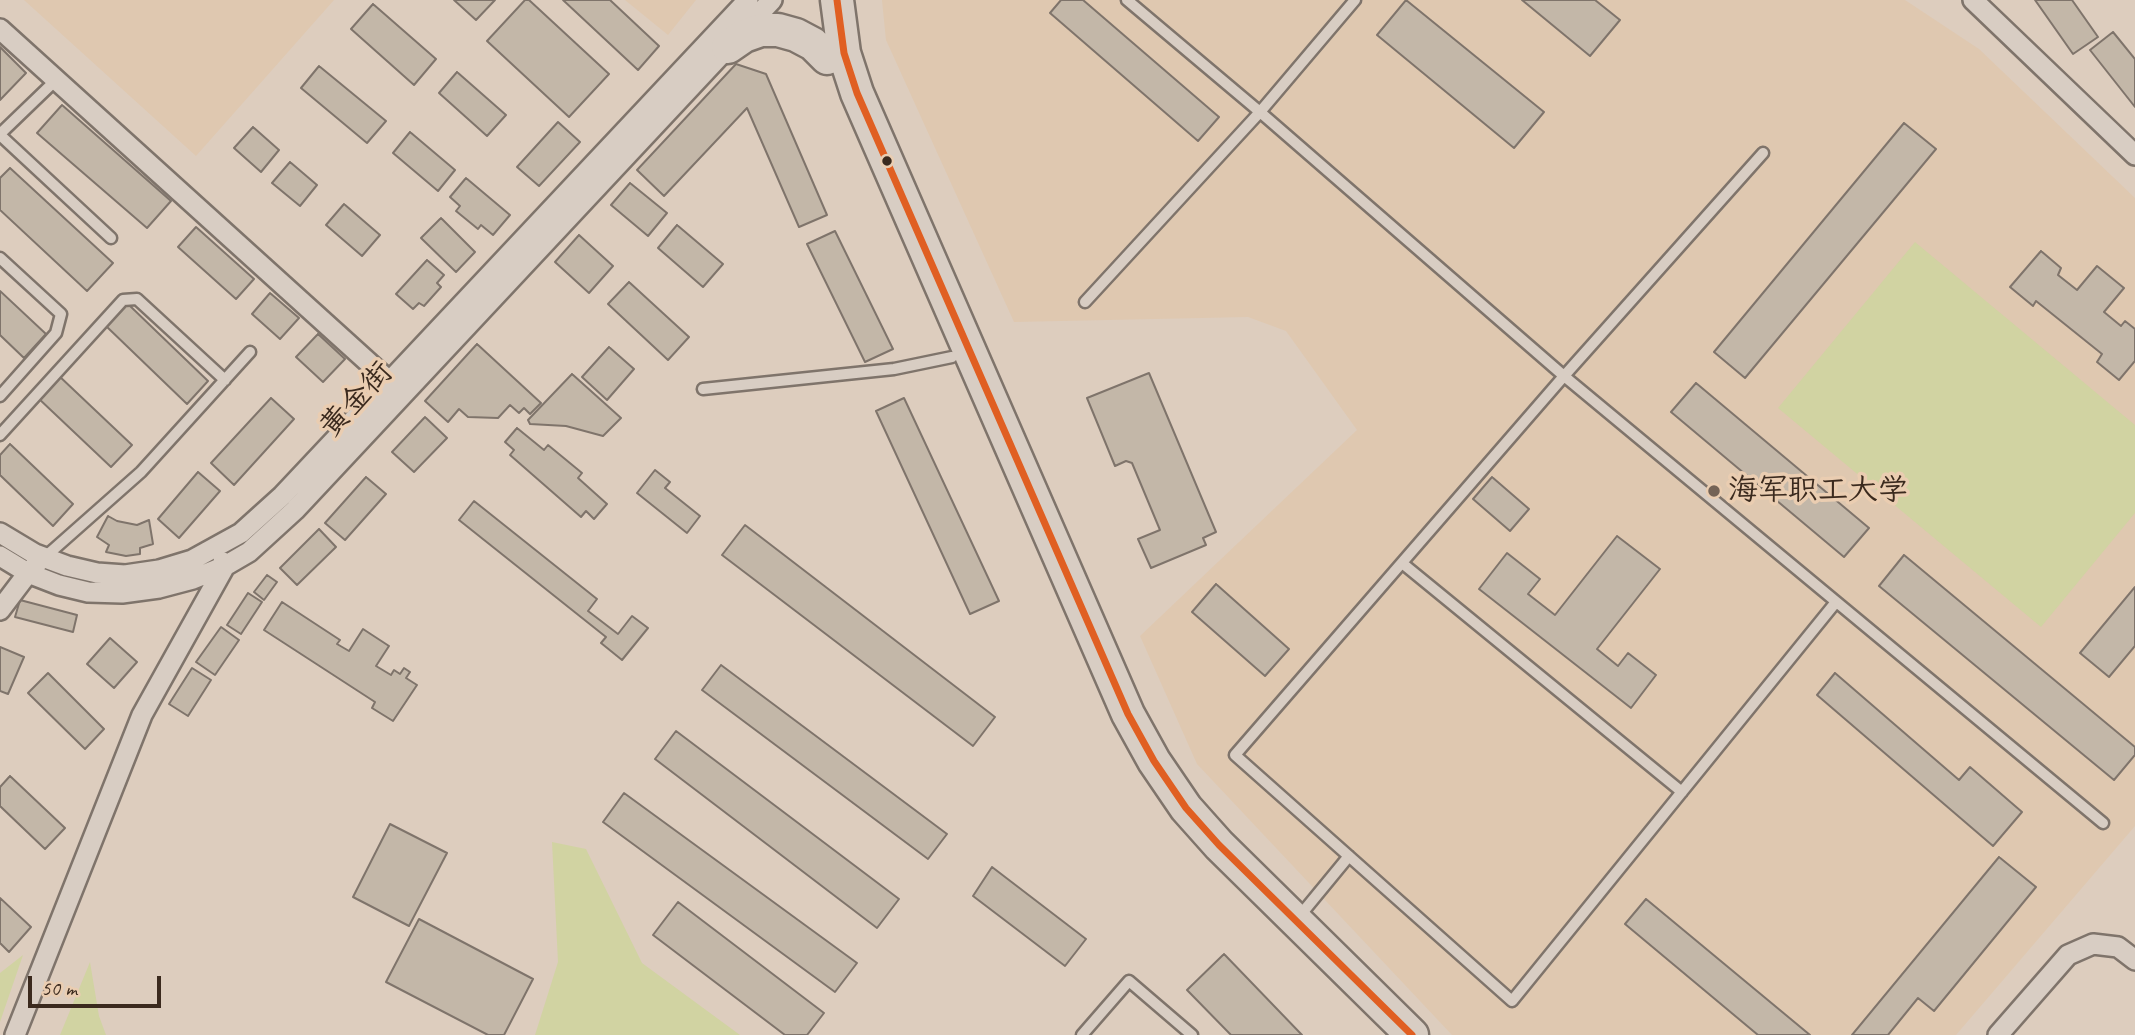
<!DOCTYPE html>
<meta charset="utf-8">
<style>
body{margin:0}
#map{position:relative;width:2135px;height:1035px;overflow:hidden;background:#ddcdbe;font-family:Caveat,sans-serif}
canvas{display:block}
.scale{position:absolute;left:28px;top:976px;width:133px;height:32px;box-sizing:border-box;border:4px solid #3b2a1e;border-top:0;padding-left:9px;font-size:21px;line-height:24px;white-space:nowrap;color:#3b2a1e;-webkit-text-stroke:5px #eacdb1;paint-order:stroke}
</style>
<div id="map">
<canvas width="2135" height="1035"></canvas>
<div class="scale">50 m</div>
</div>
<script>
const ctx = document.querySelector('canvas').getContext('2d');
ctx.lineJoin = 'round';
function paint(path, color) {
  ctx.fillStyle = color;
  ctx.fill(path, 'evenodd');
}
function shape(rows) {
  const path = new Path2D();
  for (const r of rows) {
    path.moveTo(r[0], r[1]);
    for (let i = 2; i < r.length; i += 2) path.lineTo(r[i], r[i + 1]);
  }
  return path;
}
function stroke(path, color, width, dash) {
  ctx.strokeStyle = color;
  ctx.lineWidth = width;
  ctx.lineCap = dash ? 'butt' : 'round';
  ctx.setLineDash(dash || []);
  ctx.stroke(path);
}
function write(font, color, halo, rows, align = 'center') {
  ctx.font = font + ' Caveat,"LXGW WenKai TC",sans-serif';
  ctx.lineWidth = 7;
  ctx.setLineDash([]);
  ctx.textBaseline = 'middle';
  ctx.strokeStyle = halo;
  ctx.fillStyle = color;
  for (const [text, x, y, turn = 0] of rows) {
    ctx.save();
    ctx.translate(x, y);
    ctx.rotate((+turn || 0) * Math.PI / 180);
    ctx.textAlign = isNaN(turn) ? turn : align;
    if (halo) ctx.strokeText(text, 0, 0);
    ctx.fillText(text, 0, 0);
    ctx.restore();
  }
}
const built = shape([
 [24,0,334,0,196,156],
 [625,0,696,0,668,35],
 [882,0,1905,0,1979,49,2135,198,2135,826,1956,1035,1452,1035,1197,764,1140,636,1357,430,1286,331,1248,317,1014,322,886,40]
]);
const green = shape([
 [1915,242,2135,425,2135,513,2041,627,1778,408],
 [552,842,586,849,642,963,740,1035,535,1035,558,962],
 [23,955,0,1022,0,973],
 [90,962,99,1016,106,1035,60,1035]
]);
const building = shape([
 [454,0,495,0,476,20,454,0],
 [525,0,529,0,609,74,569,117,487,41,525,0],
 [563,0,610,0,659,46,638,70,563,0],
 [1061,0,1083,0,1219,117,1198,141,1050,13,1061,0],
 [1406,0,1544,112,1514,148,1377,35,1406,0],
 [1522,0,1595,0,1620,20,1590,56,1522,0],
 [2035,0,2072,0,2098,37,2073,54,2035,0],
 [373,4,436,59,414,85,351,29,373,4],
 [2113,32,2135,59,2135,107,2090,50,2113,32],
 [0,47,26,73,0,100,0,47],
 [736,64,766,74,827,215,799,227,747,108,664,196,637,170,736,64],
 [319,66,386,121,367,143,301,88,319,66],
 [457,72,506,115,487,136,439,93,457,72],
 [62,105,171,201,147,228,37,133,62,105],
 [558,122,580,142,539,186,517,167,558,122],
 [1904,123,1936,149,1745,378,1714,352,1904,123],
 [253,127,279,150,261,172,234,148,253,127],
 [410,132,455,170,438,191,393,153,410,132],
 [290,162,317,185,300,206,272,183,290,162],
 [10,168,113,263,87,291,0,210,0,178,10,168],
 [466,178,510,215,493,235,481,225,478,229,456,211,460,206,450,197,466,178],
 [630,183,667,213,648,236,611,205,630,183],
 [344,204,380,235,362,256,326,225,344,204],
 [441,218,475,252,456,272,421,238,441,218],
 [677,225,723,264,703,287,658,248,677,225],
 [196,227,254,279,236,299,178,247,196,227],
 [835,231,893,349,865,362,807,244,835,231],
 [579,235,613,266,589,293,555,262,579,235],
 [2041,251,2061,268,2058,275,2077,290,2097,266,2124,288,2104,312,2121,326,2125,321,2135,329,2135,361,2119,380,2097,362,2102,354,2036,301,2033,306,2010,287,2041,251],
 [427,260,444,275,437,283,441,287,424,306,419,303,413,309,396,294,427,260],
 [629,282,689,337,668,360,608,304,629,282],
 [0,291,46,334,24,358,0,335,0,291],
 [270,293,299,318,280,339,252,314,270,293],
 [128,304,208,381,187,404,106,326,128,304],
 [318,334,345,359,323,382,296,357,318,334],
 [477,344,541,403,530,414,524,408,519,413,510,405,498,418,468,417,459,409,448,422,425,401,477,344],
 [609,347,634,369,607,400,582,377,609,347],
 [1149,373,1216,532,1203,538,1206,545,1151,568,1138,539,1160,530,1132,463,1126,461,1115,466,1087,398,1149,373],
 [572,374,621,418,603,436,566,426,530,424,528,420,572,374],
 [58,375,132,445,111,467,37,397,58,375],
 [1696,383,1869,528,1844,557,1671,412,1696,383],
 [271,398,294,419,234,485,211,463,271,398],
 [904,398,999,601,970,614,876,411,904,398],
 [425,417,447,438,414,472,392,452,425,417],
 [517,428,544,450,548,445,582,473,578,478,607,504,594,519,586,511,581,517,510,455,514,450,505,442,517,428],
 [10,444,73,504,53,526,0,475,0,455,10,444],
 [655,470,670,482,665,488,700,516,687,533,637,493,655,470],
 [198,472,220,491,179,538,158,519,198,472],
 [366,477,386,494,345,540,325,523,366,477],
 [1492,477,1529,509,1510,531,1473,499,1492,477],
 [474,501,597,599,588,611,618,634,632,616,648,628,622,660,601,643,606,637,459,520,474,501],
 [108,516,117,521,137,525,149,520,153,544,140,548,140,554,126,556,106,552,109,545,97,537,108,516],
 [745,525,995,717,973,746,722,555,745,525],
 [319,529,336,547,297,585,280,568,319,529],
 [1617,536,1660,569,1597,649,1618,666,1628,653,1656,675,1631,708,1479,589,1507,553,1540,579,1528,594,1555,615,1617,536],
 [1904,555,2135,747,2135,755,2114,780,1879,586,1904,555],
 [267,575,277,582,264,600,254,592,267,575],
 [1216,584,1289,649,1265,676,1192,612,1216,584],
 [2135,587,2135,646,2109,677,2080,653,2135,587],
 [248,593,262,602,241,634,227,625,248,593],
 [20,600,77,615,73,632,15,617,20,600],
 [282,602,340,640,337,644,349,651,363,629,389,646,376,666,391,675,394,670,400,674,404,668,410,672,406,678,417,685,393,721,372,708,375,702,264,630,282,602],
 [221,627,239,640,215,675,196,662,221,627],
 [110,638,137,662,114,688,87,664,110,638],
 [0,647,24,657,8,694,0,691,0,647],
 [721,665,947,834,928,859,702,690,721,665],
 [192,668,211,680,188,716,169,704,192,668],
 [48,673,104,729,85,749,28,693,48,673],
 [1835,673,1959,780,1970,767,2022,812,1993,846,1817,695,1835,673],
 [676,731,899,899,877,928,655,759,676,731],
 [10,776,65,828,45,849,0,806,0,787,10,776],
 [624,793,857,963,835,992,603,822,624,793],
 [390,824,447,853,409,926,353,897,390,824],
 [1999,857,2036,887,1934,1011,1918,998,1888,1035,1852,1035,1999,857],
 [992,867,1086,939,1065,966,973,896,992,867],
 [0,898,31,927,9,952,0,943,0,898],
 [1646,899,1810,1035,1758,1035,1625,924,1646,899],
 [678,902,824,1013,807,1035,785,1035,653,935,678,902],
 [419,919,533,979,504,1035,488,1035,386,982,419,919],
 [1224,954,1302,1035,1231,1035,1187,990,1224,954]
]);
const service = shape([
 [1127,0,1260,112,1564,376,2103,823],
 [0,134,56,80],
 [0,135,111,238],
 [1763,153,1564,376,1235,755,1512,1001,1836,602],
 [0,258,61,314,56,333,0,396],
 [1085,302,1260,112,1355,0],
 [703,389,894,369,952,357],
 [0,435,123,300,137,299,225,380],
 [45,557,141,472,250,352],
 [1402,563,1682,792],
 [1298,918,1349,856],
 [1082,1035,1129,981,1192,1035]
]);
const minor = shape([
 [1973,0,2135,155],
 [0,29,399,390],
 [0,533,35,554,67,566,97,573,125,575,159,570,192,560,241,533,282,496,748,0],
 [0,556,28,573,59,585,88,592,122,593,159,588,193,579,225,566,249,552,295,510,772,0],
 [0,610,28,573,36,565],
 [15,1035,142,715,225,566,223,562],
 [1998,1035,2068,955,2093,944,2118,947,2135,960]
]);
const trunk = shape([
 [837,0,844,53,857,93,1128,714,1154,761,1186,808,1219,845,1412,1035],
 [728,47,744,36,761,30,778,30,796,35,813,44,827,58]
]);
const bus1 = shape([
 [837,0,844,53,857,93,1128,714,1154,761,1186,808,1219,845,1412,1035]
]);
const markers = [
 [887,161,6,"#3b2a1e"],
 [1714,491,7,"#746356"]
];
const streetNames = [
 ["黄金街",357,400,-47]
];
const poiNames = [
 ["海军职工大学",1728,491]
];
paint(built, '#dfc8b0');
paint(green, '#d1d3a2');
paint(building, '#c3b7a8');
stroke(building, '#7f746b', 2);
stroke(service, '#7f746b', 15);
stroke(minor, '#7f746b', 24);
stroke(trunk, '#7f746b', 37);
stroke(service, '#d8cdc3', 10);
stroke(minor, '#d8cdc3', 19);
stroke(trunk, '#d8cdc3', 32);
stroke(bus1, '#e05f22', 7);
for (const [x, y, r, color] of markers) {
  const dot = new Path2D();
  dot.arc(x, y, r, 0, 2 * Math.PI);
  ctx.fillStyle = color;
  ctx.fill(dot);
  stroke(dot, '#eacdb1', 2.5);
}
write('30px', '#3b2a1e', '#eacdb1', streetNames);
write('30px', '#3b2a1e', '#eacdb1', poiNames, 'left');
</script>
